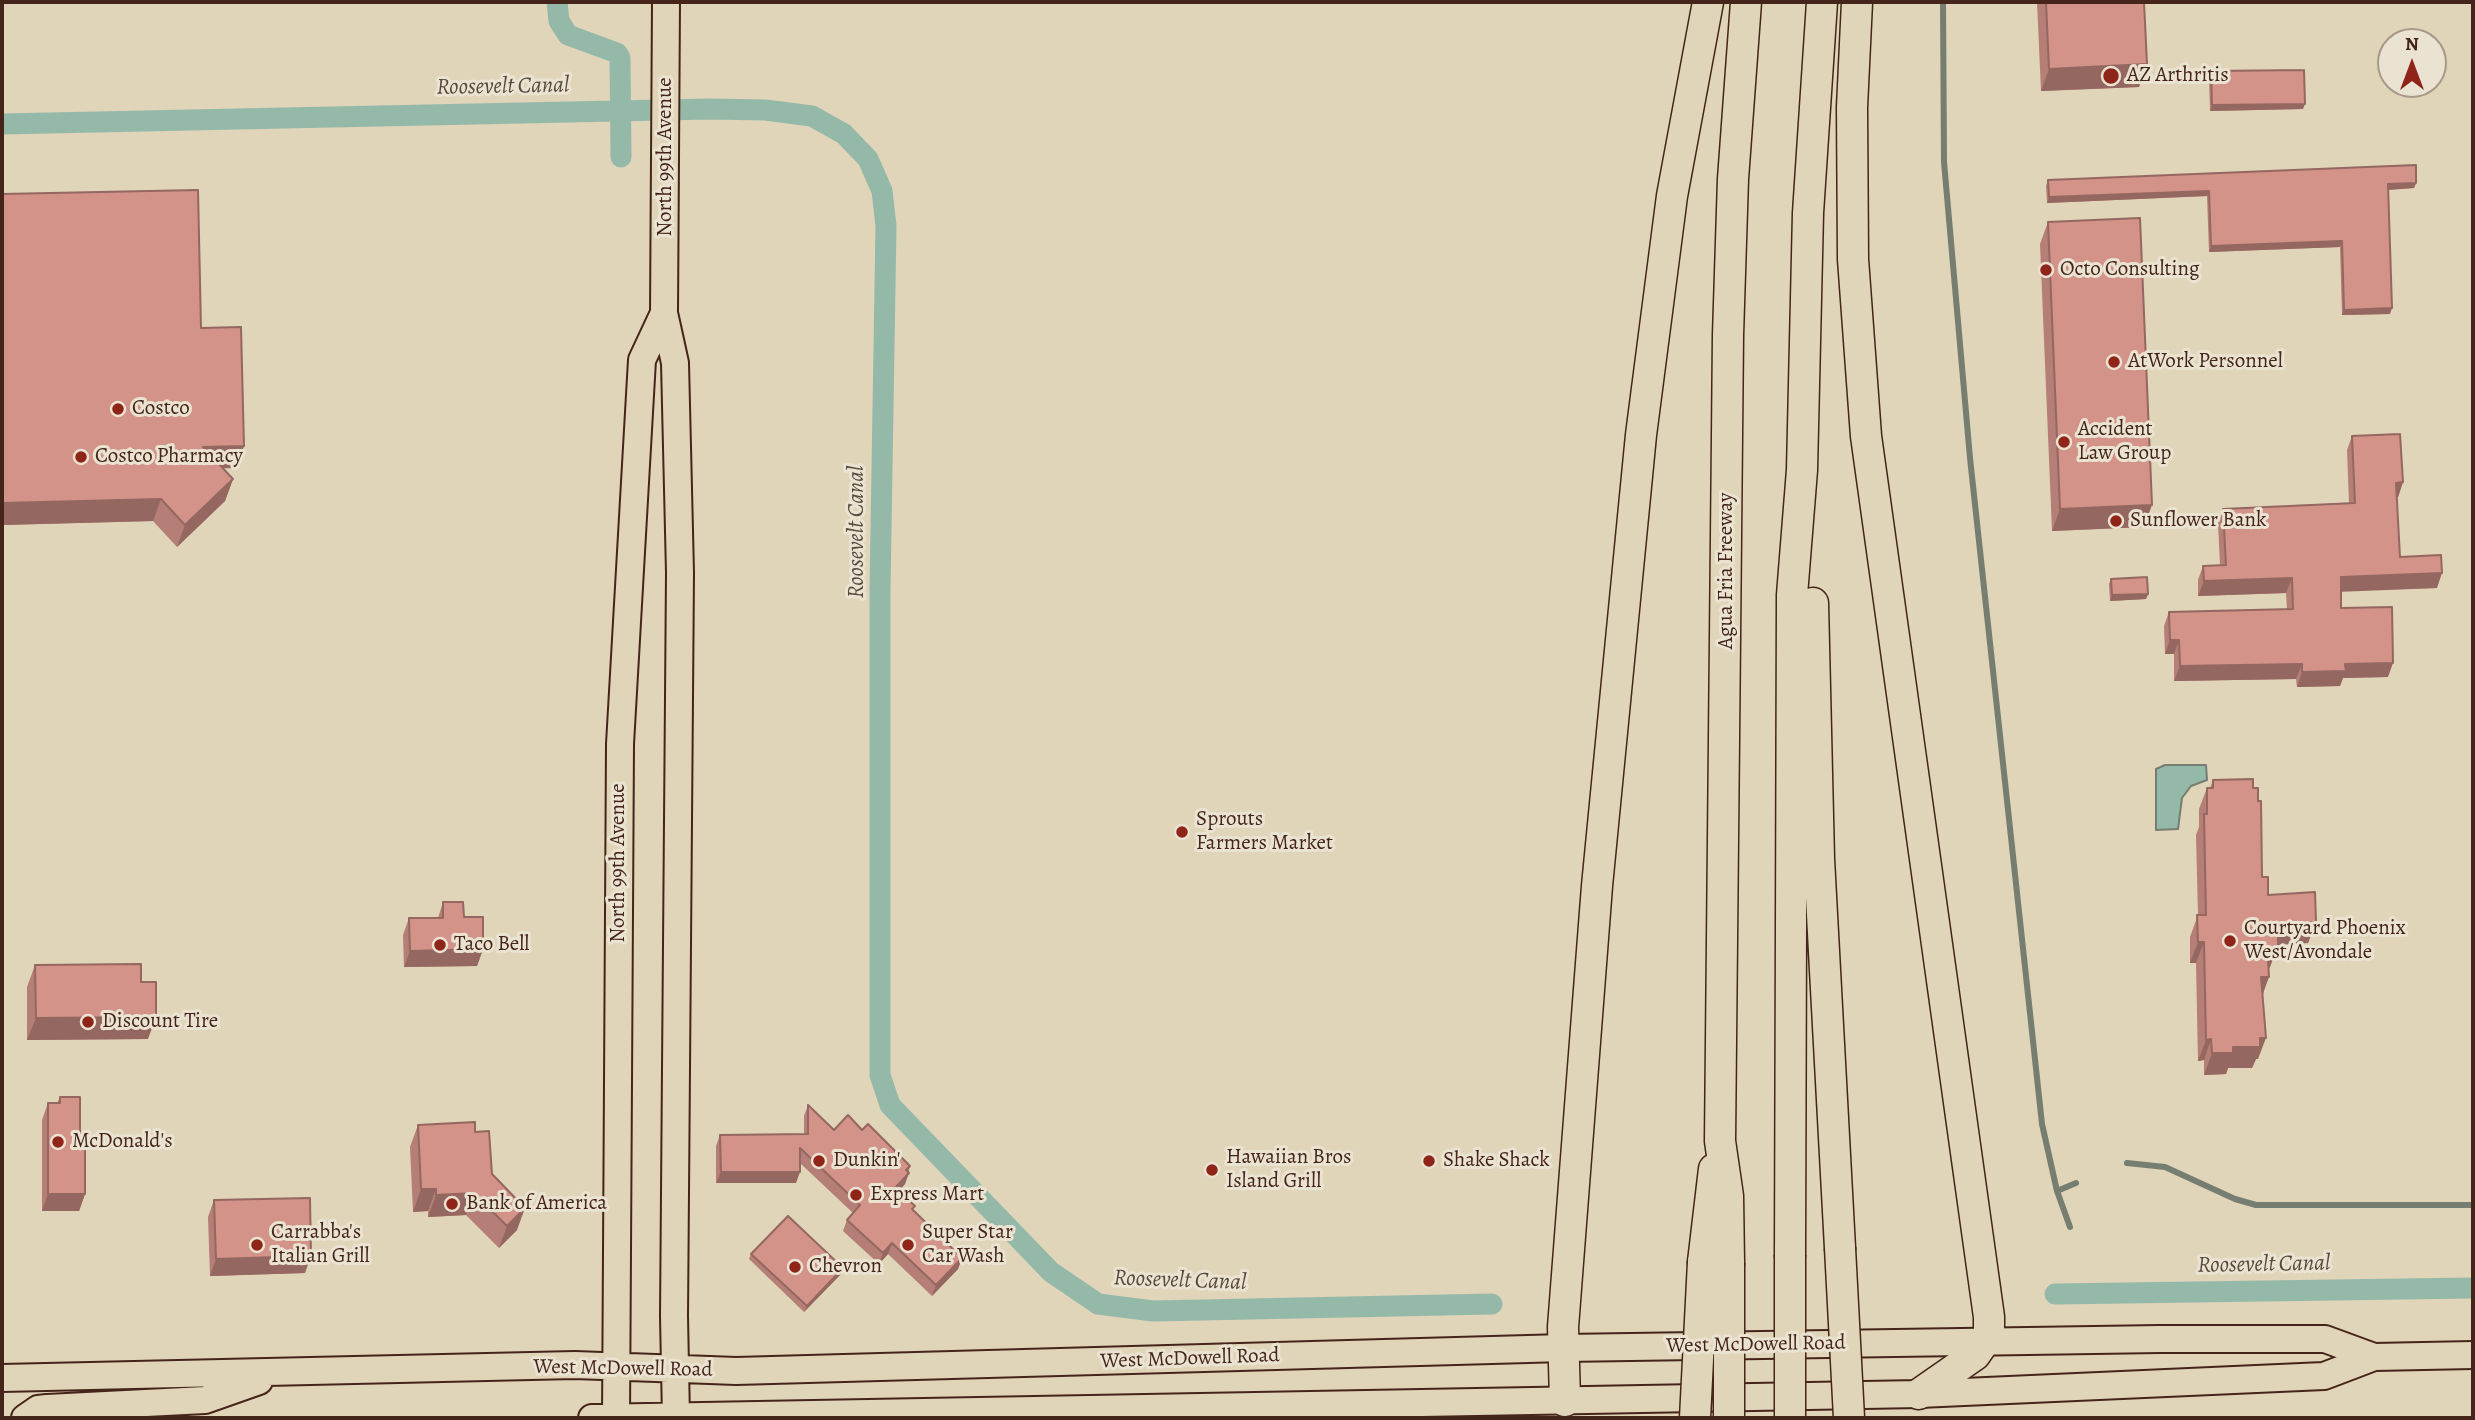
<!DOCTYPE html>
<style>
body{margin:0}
#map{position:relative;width:2475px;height:1420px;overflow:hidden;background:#e0d4b9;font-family:Alegreya,serif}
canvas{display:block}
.frame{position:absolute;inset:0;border:4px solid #45251a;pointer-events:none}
.north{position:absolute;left:2377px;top:28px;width:70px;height:70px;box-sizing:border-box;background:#ebe3d2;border:2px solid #a99788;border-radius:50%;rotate:0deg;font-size:19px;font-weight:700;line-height:28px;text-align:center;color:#45251a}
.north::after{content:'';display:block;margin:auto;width:24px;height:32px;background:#8f2418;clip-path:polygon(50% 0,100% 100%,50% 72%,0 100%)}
</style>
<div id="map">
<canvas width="2475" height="1420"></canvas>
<div class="frame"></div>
<div class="north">N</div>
</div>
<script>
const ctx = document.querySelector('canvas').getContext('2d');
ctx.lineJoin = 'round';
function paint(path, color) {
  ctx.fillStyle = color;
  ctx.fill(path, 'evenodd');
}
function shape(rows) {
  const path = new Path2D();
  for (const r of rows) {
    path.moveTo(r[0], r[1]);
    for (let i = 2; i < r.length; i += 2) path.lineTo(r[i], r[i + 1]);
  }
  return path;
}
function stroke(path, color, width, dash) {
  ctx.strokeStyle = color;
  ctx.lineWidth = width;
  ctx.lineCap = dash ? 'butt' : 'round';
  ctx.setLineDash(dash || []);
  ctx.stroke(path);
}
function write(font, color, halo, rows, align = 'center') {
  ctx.font = font + ' Alegreya,serif';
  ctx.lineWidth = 6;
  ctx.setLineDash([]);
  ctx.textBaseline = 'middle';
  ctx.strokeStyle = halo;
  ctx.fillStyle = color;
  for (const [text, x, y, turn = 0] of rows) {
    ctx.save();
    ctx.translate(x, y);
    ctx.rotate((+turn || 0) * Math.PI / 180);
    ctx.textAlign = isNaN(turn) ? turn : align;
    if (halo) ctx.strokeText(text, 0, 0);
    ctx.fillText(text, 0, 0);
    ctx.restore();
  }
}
const water = shape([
 [2206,765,2207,780,2191,786,2182,798,2178,829,2156,830,2156,769,2165,765,2206,765]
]);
const stream = shape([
 [1943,2,1944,162,1970,458,2042,1124,2057,1191,2070,1227],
 [2127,1163,2165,1167,2235,1199,2256,1205,2473,1205],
 [2057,1191,2076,1183]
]);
const canal = shape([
 [557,2,559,21,568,35,617,53,620,58,621,157],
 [2,124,710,109,765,110,812,116,844,134,868,159,882,191,886,226,880,589,880,1075,890,1105,1051,1272,1098,1304,1153,1311,1492,1304],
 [2055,1294,2473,1288]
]);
const major = shape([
 [666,2,664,313,675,363,680,573,674,1316,676,1418],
 [2,1378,575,1365,736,1371,1564,1348,2160,1339,2325,1339,2374,1357],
 [25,1418,38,1409,47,1408,205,1400,259,1381],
 [592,1418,1919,1394,2324,1376,2374,1357,2473,1355],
 [616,1418,620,744,642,360,664,313]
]);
const highway = shape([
 [1857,2,1852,107,1853,259,1866,436,1989,1317,1989,1335,1975,1355,1919,1394],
 [1813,603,1819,859,1840,1248],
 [1790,1255,1792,595,1802,470,1808,213,1822,2],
 [1703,1262,1714,1169],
 [1729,1263,1728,1196,1720,1141,1728,335,1733,179,1746,2],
 [1565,1401,1563,1327,1597,886,1641,435,1672,196,1708,2]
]);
const highwayBridge = shape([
 [1840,1248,1849,1418],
 [1790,1255,1790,1418],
 [1695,1418,1703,1262],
 [1729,1418,1729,1263]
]);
const wall = shape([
 [2037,2,2144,2,2147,64,2139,87,2041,91],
 [2211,71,2303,109,2210,111,2209,77],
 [2048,180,2416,183,2414,188,2388,190,2390,314,2342,315,2340,247,2209,252,2207,196,2047,203,2046,186],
 [2,194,201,328,244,446,236,468,223,468,233,479,225,501,177,547,153,521,2,525],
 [2048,222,2144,527,2052,531,2040,244],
 [2352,436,2403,482,2398,497,2397,497,2400,557,2437,588,2341,591,2341,608,2388,677,2343,678,2340,686,2297,687,2296,679,2174,681,2174,654,2165,654,2164,626,2169,612,2287,610,2286,593,2198,596,2198,580,2203,566,2220,565,2218,523,2223,509,2349,503,2347,450],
 [2111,579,2148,594,2146,599,2110,601,2109,584],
 [2213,780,2253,788,2262,877,2268,895,2316,922,2308,943,2278,945,2269,969,2263,995,2258,1059,2256,1059,2252,1068,2228,1068,2226,1074,2204,1075,2204,1060,2198,1061,2196,963,2190,963,2190,937,2198,915,2196,835,2199,827,2199,809,2207,788,2210,788],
 [443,902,464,917,483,949,477,966,404,967,403,935,409,918,438,918],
 [35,965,148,1039,27,1040,27,987],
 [60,1097,80,1148,85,1194,79,1211,42,1211,42,1120,48,1103,57,1103],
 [808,1105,834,1130,862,1130,910,1166,905,1184,899,1191,913,1211,962,1258,958,1269,932,1296,888,1254,879,1264,843,1231,847,1220,853,1213,800,1163,796,1183,716,1183,716,1146,720,1135,804,1134,804,1116],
 [418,1125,475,1132,492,1174,517,1230,499,1248,466,1215,428,1217,428,1211,413,1212,410,1147],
 [214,1200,305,1273,210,1276,208,1217],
 [751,1254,841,1274,804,1312,749,1259]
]);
const shadedWall = shape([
 [2147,64,2139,87,2041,91,2049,69],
 [2305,104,2303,109,2210,111,2212,105],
 [2416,183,2414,188,2385,190,2388,184],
 [2209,191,2207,196,2047,203,2049,197],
 [2342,241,2340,247,2209,252,2211,246],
 [2392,308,2390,314,2342,315,2344,310],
 [244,446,236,468,195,469,203,447],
 [233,479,225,501,177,547,185,525],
 [2403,482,2398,497,2391,497,2396,483],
 [161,499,153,521,2,525,2,503],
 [2152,505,2144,527,2052,531,2060,509],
 [2442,573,2437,588,2336,592,2341,577],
 [2292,578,2286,593,2198,596,2204,581],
 [2148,594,2146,599,2110,601,2112,595],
 [2170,640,2179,640,2174,654,2165,654],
 [2393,663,2388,677,2343,678,2340,686,2297,687,2302,672,2345,664],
 [2302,664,2296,679,2174,681,2180,666],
 [2316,922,2308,943,2270,945,2278,924],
 [2198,942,2204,942,2196,963,2190,963],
 [2278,946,2270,967,2263,977,2269,977,2261,999,2254,999,2268,959],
 [483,949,477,966,404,967,410,951],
 [156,1017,148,1039,27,1040,36,1018],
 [2260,1038,2266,1038,2258,1059,2256,1059,2252,1068,2228,1068,2226,1074,2204,1075,2212,1053],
 [2211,1039,2204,1060,2198,1061,2206,1040],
 [910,1166,906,1177,909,1173,905,1184,891,1199,895,1188,906,1170],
 [721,1172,800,1172,796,1183,716,1183],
 [421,1189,436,1189,428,1211,413,1212],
 [474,1193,466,1215,428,1217,436,1195],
 [48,1194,85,1194,79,1211,42,1211],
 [525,1208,517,1230,499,1248,507,1226],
 [892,1243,888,1254,879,1264,883,1253],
 [311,1256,305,1273,210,1276,216,1259],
 [962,1258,958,1269,932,1296,936,1285],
 [843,1268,841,1274,804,1312,807,1306]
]);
const building = shape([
 [2046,2,2144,2,2147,64,2049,69,2046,2],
 [2304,70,2305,104,2212,105,2211,71,2304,70],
 [2416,165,2416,183,2388,184,2392,308,2344,310,2342,241,2211,246,2209,191,2049,197,2048,180,2416,165],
 [198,190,201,328,241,327,244,446,203,447,233,479,185,525,161,499,2,503,2,194,198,190],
 [2140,218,2152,505,2060,509,2048,222,2140,218],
 [2400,434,2403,482,2396,483,2400,557,2441,555,2442,573,2341,577,2341,608,2392,607,2393,663,2345,664,2346,671,2302,672,2302,664,2180,666,2179,640,2170,640,2169,612,2293,609,2292,578,2204,581,2203,566,2226,565,2223,509,2355,503,2352,436,2400,434],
 [2147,577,2148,594,2112,595,2111,579,2147,577],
 [2253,779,2253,788,2258,788,2258,801,2261,801,2262,877,2268,877,2268,895,2315,892,2316,922,2278,924,2278,946,2268,959,2269,977,2261,977,2266,1038,2260,1038,2260,1047,2233,1047,2233,1053,2212,1053,2211,1039,2206,1040,2204,942,2198,942,2197,915,2206,915,2204,814,2207,814,2207,788,2213,788,2213,780,2253,779],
 [443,902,463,902,464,917,483,917,483,949,410,951,409,918,443,918,443,902],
 [141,964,141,982,156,982,156,1017,36,1018,35,965,141,964],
 [60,1097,80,1097,80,1148,85,1148,85,1194,48,1194,48,1103,60,1103,60,1097],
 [808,1105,834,1130,848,1115,862,1130,868,1124,910,1166,906,1170,909,1173,895,1188,915,1206,912,1209,962,1258,936,1285,892,1243,883,1253,847,1220,860,1205,800,1148,800,1172,721,1172,720,1135,808,1134,808,1105],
 [475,1122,475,1132,489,1131,492,1174,525,1208,507,1226,474,1193,436,1195,436,1189,421,1189,418,1125,475,1122],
 [310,1198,311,1256,216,1259,214,1200,310,1198],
 [788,1216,843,1268,807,1306,751,1254,788,1216]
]);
const markers = [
 [2111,76,9,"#8f2418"],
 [2046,270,7,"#8f2418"],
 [2114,362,7,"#8f2418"],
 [118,409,7,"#8f2418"],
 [2064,442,7,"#8f2418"],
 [81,457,7,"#8f2418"],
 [2116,521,7,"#8f2418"],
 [1182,832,7,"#8f2418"],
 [2230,941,7,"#8f2418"],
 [440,945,7,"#8f2418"],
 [88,1022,7,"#8f2418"],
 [58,1142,7,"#8f2418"],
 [819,1161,7,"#8f2418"],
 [1429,1161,7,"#8f2418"],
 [1212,1170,7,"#8f2418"],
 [856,1195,7,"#8f2418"],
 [452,1204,7,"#8f2418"],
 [257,1245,7,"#8f2418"],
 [908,1245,7,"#8f2418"],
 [795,1267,7,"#8f2418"]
];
const poiNames = [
 ["AZ Arthritis",2127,76],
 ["Octo Consulting",2060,270],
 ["AtWork Personnel",2128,362],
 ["Costco",132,409],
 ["Accident",2078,430],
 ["Law Group",2078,454],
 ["Costco Pharmacy",95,457],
 ["Sunflower Bank",2130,521],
 ["Sprouts",1196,820],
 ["Farmers Market",1196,844],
 ["Courtyard Phoenix",2244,929],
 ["West/Avondale",2244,953],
 ["Taco Bell",454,945],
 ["Discount Tire",102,1022],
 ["McDonald's",72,1142],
 ["Hawaiian Bros",1226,1158],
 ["Island Grill",1226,1182],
 ["Dunkin'",833,1161],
 ["Shake Shack",1443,1161],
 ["Express Mart",870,1195],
 ["Bank of America",466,1204],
 ["Carrabba's",271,1233],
 ["Italian Grill",271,1257],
 ["Super Star",922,1233],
 ["Car Wash",922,1257],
 ["Chevron",809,1267]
];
const streetNames = [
 ["North 99th Avenue",666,157,-90],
 ["Agua Fria Freeway",1727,571,-90],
 ["North 99th Avenue",619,863,-90],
 ["West McDowell Road",1756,1345,-1],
 ["West McDowell Road",1190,1359,-2],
 ["West McDowell Road",623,1369,1]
];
const waterNames = [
 ["Roosevelt Canal",503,87,-1],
 ["Roosevelt Canal",857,532,-90],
 ["Roosevelt Canal",2264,1265,-1],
 ["Roosevelt Canal",1180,1281,2]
];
paint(water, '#95b9a9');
stroke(water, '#757e70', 2);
stroke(stream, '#757e70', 6);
stroke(canal, '#95b9a9', 21);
stroke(major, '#45251a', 30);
stroke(highway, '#45251a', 33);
stroke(major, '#e0d4b9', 26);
stroke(highway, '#e0d4b9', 30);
stroke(highwayBridge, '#45251a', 33, []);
stroke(highwayBridge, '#e0d4b9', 30);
paint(wall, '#b57e76');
paint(shadedWall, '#946760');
paint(building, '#d39389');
stroke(building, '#946760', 2);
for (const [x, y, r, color] of markers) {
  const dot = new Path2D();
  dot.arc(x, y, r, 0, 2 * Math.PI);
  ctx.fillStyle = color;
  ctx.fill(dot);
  stroke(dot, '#ebe3d2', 2.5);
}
write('21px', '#45251a', '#ebe3d2', poiNames, 'left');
write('21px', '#45251a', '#ebe3d2', streetNames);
write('italic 23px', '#594a3e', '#ebe3d2', waterNames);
</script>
